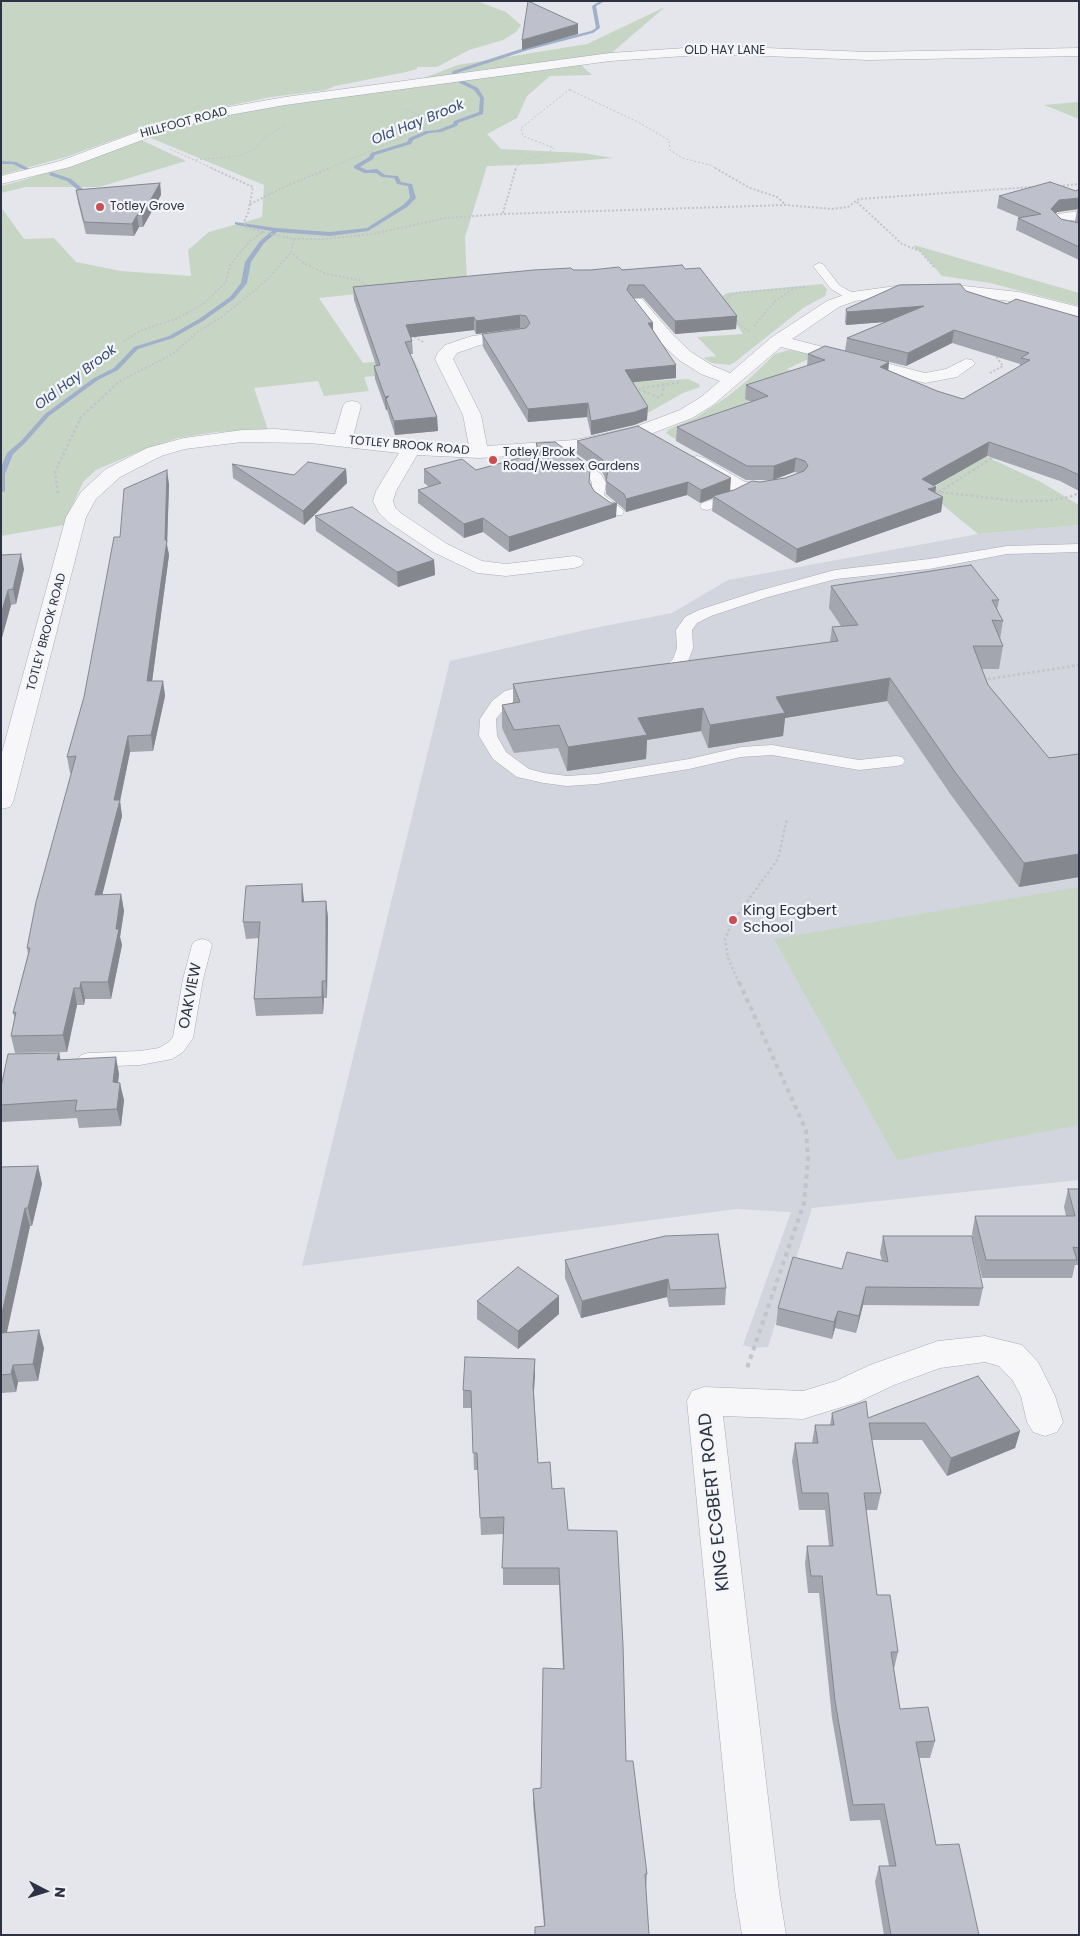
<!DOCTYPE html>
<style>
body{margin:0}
#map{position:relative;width:1080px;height:1936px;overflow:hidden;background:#e4e6eb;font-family:Poppins,sans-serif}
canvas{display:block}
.frame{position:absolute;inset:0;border:2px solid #2c3243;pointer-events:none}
.north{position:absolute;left:20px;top:1866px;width:50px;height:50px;-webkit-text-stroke:4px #f4f5f8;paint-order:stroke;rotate:95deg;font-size:14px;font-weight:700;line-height:20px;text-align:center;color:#2c3243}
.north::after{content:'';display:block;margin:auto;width:18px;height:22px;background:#2c3243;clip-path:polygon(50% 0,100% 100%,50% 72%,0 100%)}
</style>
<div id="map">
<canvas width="1080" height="1936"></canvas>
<div class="frame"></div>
<div class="north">N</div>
</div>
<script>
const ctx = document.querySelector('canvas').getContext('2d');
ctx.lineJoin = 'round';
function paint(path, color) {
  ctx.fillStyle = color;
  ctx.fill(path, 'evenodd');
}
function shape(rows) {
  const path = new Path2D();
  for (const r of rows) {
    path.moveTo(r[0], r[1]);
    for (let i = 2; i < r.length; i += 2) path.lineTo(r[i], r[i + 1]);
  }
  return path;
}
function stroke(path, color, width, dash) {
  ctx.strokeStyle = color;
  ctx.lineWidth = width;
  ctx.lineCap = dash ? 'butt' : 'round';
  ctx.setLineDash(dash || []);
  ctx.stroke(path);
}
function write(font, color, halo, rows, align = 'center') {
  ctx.font = font + ' Poppins,sans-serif';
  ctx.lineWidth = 4.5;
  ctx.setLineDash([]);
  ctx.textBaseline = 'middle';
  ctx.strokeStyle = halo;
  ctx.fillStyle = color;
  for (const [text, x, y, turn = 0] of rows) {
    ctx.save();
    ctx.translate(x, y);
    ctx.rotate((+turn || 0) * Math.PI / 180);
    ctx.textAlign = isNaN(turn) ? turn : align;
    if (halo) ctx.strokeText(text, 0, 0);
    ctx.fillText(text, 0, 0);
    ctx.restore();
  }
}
const built = shape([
 [1079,525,1079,1180,812,1208,768,1347,753,1348,743,1345,791,1212,736,1209,302,1266,450,661,594,628,672,613,728,580,978,534]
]);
const green = shape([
 [1,1,477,1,506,12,521,25,516,32,503,40,469,50,437,67,417,67,417,69,406,72,335,86,326,90,271,97,218,108,141,130,66,157,1,175],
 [665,7,608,56,421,79,458,65,587,44],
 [580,64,592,75,550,76,527,96,517,118,487,134,501,149,583,153,613,158,542,164,487,166,465,237,467,282,319,298,363,363,413,358,420,372,364,377,369,391,324,396,318,381,254,388,268,430,216,432,178,438,138,452,96,470,83,482,64,525,1,536,1,207,24,239,54,238,76,262,121,271,191,276,188,250,209,232,262,217,264,185,146,136,230,114,316,100],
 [1079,102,1079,119,1044,105],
 [137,138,186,161,99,187,26,187,1,193,1,186,24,180,74,163],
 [914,245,1079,293,1079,306,990,283,942,276,920,251,915,249],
 [822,284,827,289,825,296,803,308,735,362,729,365,712,363,703,358,716,356,697,337,743,334,719,298,727,293],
 [789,350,817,355,787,369,808,379,771,386,747,402,773,414,693,451,666,433,669,429,695,418,727,397,749,379,775,354],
 [688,379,699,384,700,387,683,393,646,414,625,382],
 [983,455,1041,482,1079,505,1079,525,978,534,927,492],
 [1079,887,1079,1125,897,1160,774,939]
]);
const stream = shape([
 [600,1,605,1,596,6,600,28,593,33,528,50,457,73,456,77,478,88,484,98,483,114,458,123,457,126,441,132,429,133,413,140,411,144,375,155,373,159,360,167,367,170,377,169,385,175,398,176,401,182,412,184,416,198,407,207,368,231,330,236,277,232,264,243,251,262,247,283,234,299,203,321,173,338,138,349,118,370,98,380,49,416,26,442,13,454,5,474,5,491,1,493,1,467,7,453,22,440,45,414,94,378,114,368,134,347,169,336,199,319,230,297,241,283,245,262,260,241,272,231,237,225,235,224,235,222,276,228,330,232,367,228,403,205,410,198,408,186,397,184,394,178,382,177,376,173,364,173,354,168,354,166,369,157,371,153,407,142,409,138,426,131,438,130,453,124,454,121,479,112,480,98,474,90,452,79,451,75,453,71,524,48,591,31,596,28,592,6,600,1],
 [1,161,16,162,30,169,27,171,13,164,1,164,1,161],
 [51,172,71,179,83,189,96,193,93,195,79,191,67,181,49,175,51,172]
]);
const pathFar3 = shape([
 [570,90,638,122,669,140,670,150,682,158,710,165,717,169],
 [170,149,214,169],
 [196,160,239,156,255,149,264,138,284,126],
 [327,169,423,129,423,116,402,109],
 [515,169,522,161,547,154,554,148,523,136,521,128,570,89]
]);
const pathFar2 = shape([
 [715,168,750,188,777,197,786,205],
 [1059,186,1079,184],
 [857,202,902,244,920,251,934,267],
 [250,204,286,186,330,168],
 [503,213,516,168],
 [263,232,294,239,324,239,372,234,446,218,503,214,786,205,832,209,848,207,859,199,1032,187],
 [294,239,291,252,302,262,326,274,360,280,370,288],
 [732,311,727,298,734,293,805,287],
 [735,316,739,324,751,333],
 [754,326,775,301,795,288],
 [413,333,415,337,423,342],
 [124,341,142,330,178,318,203,304,226,282,230,265,249,242,263,232,246,227,244,222,248,213,253,187,211,168],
 [990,373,1003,366,997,358,1000,356],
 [120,381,173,354,196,333,223,316,268,279,291,252]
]);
const pathFar1 = shape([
 [634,387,660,398],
 [642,388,681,382],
 [662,396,664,385],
 [931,491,1016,501,1045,501,1070,497,1079,493],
 [939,492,995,456],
 [58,493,55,472,81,417,121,380],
 [983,680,1079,665],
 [739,983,728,958,725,939,733,921,778,859,787,819]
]);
const path = shape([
 [739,982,806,1130,808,1160,804,1203,746,1371]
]);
const service = shape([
 [819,263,823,264,839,285,856,295,858,297,856,299,848,299,831,289,813,266,819,263],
 [569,454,574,455,601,474,606,483,604,495,622,509,624,512,622,515,612,515,595,503,590,495,592,483,590,479,562,458,569,454],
 [737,492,742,493,744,496,742,499,707,510,702,509,700,506,702,503,737,492],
 [1079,544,1079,552,1007,554,929,569,836,579,768,597,711,616,697,623,692,630,693,648,687,664,677,673,671,675,657,678,651,676,649,673,651,670,666,666,673,659,677,648,676,630,685,617,699,610,758,591,835,570,929,559,1007,546,1079,544],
 [539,682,545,683,547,687,545,691,517,699,504,709,496,719,497,736,506,752,529,769,544,773,567,776,597,774,689,759,741,747,772,745,859,760,896,756,902,757,905,761,902,765,896,766,859,770,772,755,741,757,689,769,597,784,567,786,544,783,517,777,493,759,479,736,480,719,492,701,505,691,539,682],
 [202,939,209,941,212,945,203,979,193,1038,183,1052,172,1059,140,1065,88,1067,81,1065,77,1060,81,1055,88,1053,140,1051,159,1048,169,1042,173,1037,183,979,192,945,195,941,202,939]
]);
const minor = shape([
 [1079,211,1079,219,1067,221,1079,225,1079,234,1059,229,1051,221,1057,214,1079,211],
 [903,285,955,285,1019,292,1079,307,1079,317,1019,302,955,295,903,295,855,301,839,307,792,339,925,373,946,369,966,359,972,360,975,364,957,377,925,383,781,347,713,405,692,418,648,435,575,452,479,458,417,455,396,491,393,501,395,507,402,514,447,544,482,561,506,564,574,556,581,558,584,562,581,566,574,568,506,576,477,573,433,552,388,522,379,513,373,501,376,491,399,453,310,443,242,442,185,449,161,456,120,477,96,499,86,517,13,802,10,807,1,809,1,756,66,517,81,492,106,469,147,448,184,438,242,430,275,429,335,434,343,406,346,402,352,401,358,402,361,406,353,437,411,443,469,446,463,415,435,359,437,354,445,345,472,336,520,330,526,331,528,335,526,339,480,345,457,353,453,359,481,415,487,446,575,440,635,427,680,410,701,397,720,381,701,374,679,360,660,342,630,305,628,302,630,299,642,299,672,334,691,352,713,366,730,373,772,337,827,301,852,292,903,285],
 [697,456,704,458,745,482,759,483,777,480,784,482,787,486,784,490,759,495,733,491,690,466,688,462,690,458,697,456],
 [985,1336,1022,1345,1038,1362,1055,1396,1063,1422,1057,1432,1045,1436,1033,1432,1027,1422,1021,1396,1013,1381,999,1366,985,1362,940,1368,894,1385,858,1402,803,1419,723,1416,779,1891,786,1935,742,1935,735,1891,687,1401,692,1391,704,1387,803,1391,836,1381,870,1365,938,1341,985,1336]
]);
const tertiary = shape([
 [715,46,868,52,1079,48,1079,56,868,60,715,54,610,61,285,105,218,117,169,130,70,167,1,184,1,176,60,161,159,124,217,109,285,97,610,53,715,46]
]);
const wall = shape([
 [160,183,161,195,143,227,139,227,134,236,86,234,78,202,76,190],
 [1076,191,1079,209,1057,212,1056,214,1061,219,1077,223,1075,222,1077,210,1079,209,1079,260,1016,230,1018,218,1021,218,997,208,999,196],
 [685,269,737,316,736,329,675,334,643,298,633,298,653,331,676,365,676,378,633,382,647,420,634,425,591,435,587,417,528,422,483,347,482,334,522,328,476,334,474,330,411,337,412,341,413,354,410,354,437,417,438,431,395,435,387,410,386,410,375,379,374,366,376,365,354,300,353,287,573,270],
 [966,291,1007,304,1079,317,1079,491,1060,481,987,456,934,486,936,487,935,493,943,497,941,512,796,563,712,511,713,498,700,503,687,495,626,512,623,508,606,494,606,481,603,473,577,454,577,441,730,491,760,482,785,478,799,473,794,472,773,480,746,480,676,441,677,427,751,402,745,399,746,385,807,366,808,354,888,370,937,391,963,399,1020,366,1020,364,952,343,906,366,845,351,847,338,885,322,846,325,845,322,846,309],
 [536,443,590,484,594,491,616,517,509,552,483,532,464,538,418,503,418,490,429,487,424,483,424,469,476,470,536,454],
 [232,464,294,475,346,469,347,483,304,525,233,478],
 [169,484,167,545,169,555,152,681,163,681,165,696,153,751,130,752,120,801,122,816,102,895,121,894,124,911,120,937,122,945,111,999,85,999,84,1005,77,1005,67,1052,15,1053,11,1036,15,1019,13,1013,28,954,27,948,71,773,70,773,67,757,84,697,120,537],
 [315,516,434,560,435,575,398,587,316,531],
 [1,555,24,569,16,604,11,605,1,641],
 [831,586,999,600,997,610,1003,621,1000,639,1003,646,999,669,982,669,988,685,1049,758,1079,754,1079,877,1019,887,951,795,887,701,785,718,783,736,708,748,701,731,647,740,646,759,567,771,558,748,514,753,502,728,502,705,513,703,513,684,830,642,832,627,841,626,829,608],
 [326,901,328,918,327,998,324,998,323,1014,256,1016,254,999,259,938,246,939,243,922,304,902],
 [59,1053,60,1060,119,1074,118,1083,124,1100,121,1126,79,1128,77,1118,2,1122,1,1087],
 [38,1166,42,1184,32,1226,30,1226,7,1332,44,1348,38,1381,18,1382,16,1392,1,1393,1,1167],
 [1068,1189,1079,1189,1079,1265,1075,1265,1072,1278,982,1278,972,1234,975,1216,1066,1216,1064,1207],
 [883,1236,983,1288,979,1306,863,1305,856,1333,835,1328,832,1339,776,1325,778,1308,842,1269,882,1261,880,1253],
 [565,1260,726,1288,725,1305,669,1307,667,1297,581,1318,565,1278],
 [559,1296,559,1314,518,1349,477,1319,477,1301],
 [535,1359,534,1394,538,1463,552,1489,568,1530,626,1761,647,1874,646,1889,544,1926,533,1805,533,1789,541,1788,563,1669,559,1585,503,1585,503,1534,481,1535,478,1470,474,1470,472,1408,463,1408,463,1390],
 [832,1413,868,1418,1020,1431,1015,1448,947,1476,922,1440,872,1440,881,1493,877,1510,866,1510,877,1595,898,1652,894,1669,900,1709,935,1741,930,1758,919,1758,936,1845,979,1935,884,1935,875,1882,879,1866,889,1866,880,1820,850,1821,832,1718,819,1593,808,1593,805,1563,807,1546,829,1546,825,1510,799,1510,792,1461,795,1443,812,1443,815,1425,830,1425]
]);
const shadedWall = shape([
 [578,24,578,34,522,50,522,40],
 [160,183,161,195,143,227,142,215],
 [1079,198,1079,209,1057,212,1049,221,1051,209,1059,200],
 [137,215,139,227,134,236,132,224],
 [924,306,923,319,846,325,847,312],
 [520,315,520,328,476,334,476,321],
 [737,316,736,329,675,334,675,321],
 [474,317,474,330,406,338,406,325],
 [648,323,653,323,653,336],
 [954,330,952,343,906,366,908,353],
 [889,362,888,376,880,367],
 [676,365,676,378,625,383,625,370],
 [389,396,386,399,387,410,386,410,385,397],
 [588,403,587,417,528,422,528,409],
 [648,407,647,420,634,425,591,435,591,421],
 [437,417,438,431,395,435,394,421],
 [989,442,987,456,920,494,922,479],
 [796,458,794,472,773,480,774,466],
 [346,469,347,483,304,525,303,511],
 [167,470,169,484,167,545,169,555,150,697,147,681,165,540],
 [731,478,730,491,713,496,713,498,700,503,701,490],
 [688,482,687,495,626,512,626,499],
 [936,487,934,501,943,497,941,512,796,563,797,549,928,489],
 [617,503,616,517,509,552,509,537],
 [483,518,483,532,464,538,464,524],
 [21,554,24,569,16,604,13,589],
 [434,560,435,575,398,587,397,572],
 [8,590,11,605,1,641,1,614],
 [890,678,887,701,785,718,783,736,708,748,710,725,776,697],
 [163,681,165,696,153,751,151,735],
 [703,708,701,731,647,740,646,759,567,771,568,747,638,718],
 [128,736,130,752,120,801,122,816,98,912,95,895,114,800],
 [1079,854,1079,877,1019,887,1024,863],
 [302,884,304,900,303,919,302,902],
 [121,894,124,911,120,937,122,945,111,999,108,982],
 [326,901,328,918,327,998,326,981],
 [322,981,324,998,323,1014,322,997],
 [81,982,85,999,84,1005,80,988],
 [74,988,77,1005,67,1052,63,1035],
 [59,1053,63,1070,57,1060],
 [116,1057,119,1074,116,1099,113,1082],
 [120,1083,124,1100,121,1126,117,1109],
 [38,1166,42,1184,32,1226,28,1208],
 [25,1208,30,1226,3,1350,1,1345,1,1318],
 [668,1279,667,1297,581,1318,582,1301],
 [866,1287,863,1305,856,1333,859,1316],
 [559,1296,559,1314,518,1349,518,1331],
 [838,1311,835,1328,832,1339,834,1322],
 [39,1330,44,1348,38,1381,33,1364],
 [535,1359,535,1376,533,1403,533,1386],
 [13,1365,18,1382,16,1392,11,1374],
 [1020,1431,1015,1448,947,1476,951,1458]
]);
const building = shape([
 [528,1,578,24,522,40,528,1],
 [1050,182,1076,191,1079,189,1079,198,1059,200,1051,209,1061,219,1079,223,1079,247,1018,218,1041,214,999,196,1050,182],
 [160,183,142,215,137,215,132,224,84,222,76,190,160,183],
 [682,265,685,269,700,268,737,316,675,321,644,285,629,285,627,290,653,323,648,323,676,365,625,370,648,407,635,412,591,421,588,403,528,409,482,334,526,328,530,323,526,316,520,315,476,321,474,317,406,325,412,341,405,342,437,417,394,421,386,399,389,396,385,397,374,366,380,365,353,287,534,270,571,268,573,270,591,270,619,267,622,270,682,265],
 [960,284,966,291,1007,304,1016,299,1079,317,1079,475,1062,467,989,442,922,479,936,487,928,489,943,497,797,549,713,496,734,490,752,481,760,482,785,478,804,471,808,466,805,461,796,458,774,466,747,466,677,427,768,396,746,385,825,360,808,354,825,346,889,362,880,367,937,391,963,399,1030,360,1021,358,1029,353,954,330,908,353,847,338,924,306,847,312,846,309,899,285,960,284],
 [638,426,731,478,701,490,688,482,626,499,624,494,606,481,608,470,603,460,577,441,638,426],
 [555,442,589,466,590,470,589,482,594,491,611,503,617,503,509,537,483,518,464,524,418,490,441,483,424,469,462,459,476,470,541,452,536,443,555,442],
 [308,462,346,469,303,511,232,464,294,475,308,462],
 [167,470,165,540,167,540,147,681,163,681,151,735,128,736,114,800,120,800,95,895,121,894,116,929,119,929,108,982,81,982,80,988,74,988,63,1035,11,1036,16,1012,13,1013,30,948,27,948,36,902,76,756,67,757,84,697,114,537,120,537,124,489,167,470],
 [352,507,434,560,397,572,315,516,352,507],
 [21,554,13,589,8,590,1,614,1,555,21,554],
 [971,565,999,600,992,600,1003,621,992,620,1003,646,973,646,988,685,1049,758,1079,754,1079,854,1024,863,955,772,890,678,776,697,785,713,710,725,703,708,638,718,647,735,568,747,559,725,514,730,502,705,520,702,513,684,838,641,832,627,858,625,831,586,971,565],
 [302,884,302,902,326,901,326,981,322,981,322,997,254,999,260,922,243,922,246,886,302,884],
 [59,1053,57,1060,116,1057,113,1082,120,1083,117,1109,75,1111,77,1100,1,1105,1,1087,8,1054,59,1053],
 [38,1166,28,1208,25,1208,1,1318,1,1167,38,1166],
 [1068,1189,1079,1189,1079,1248,1073,1247,1077,1260,986,1260,975,1216,1075,1216,1068,1189],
 [718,1234,726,1288,670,1290,668,1279,582,1301,565,1260,665,1236,718,1234],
 [883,1236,972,1236,983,1288,866,1287,859,1316,838,1311,834,1322,778,1308,793,1257,842,1269,847,1252,888,1262,883,1236],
 [518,1267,559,1296,518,1331,477,1301,518,1267],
 [39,1330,33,1364,13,1365,11,1374,1,1375,1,1333,39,1330],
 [465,1357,535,1359,533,1386,538,1463,550,1462,552,1489,564,1488,568,1530,617,1531,623,1645,626,1761,633,1761,647,1874,645,1874,649,1935,535,1935,535,1927,545,1926,533,1789,541,1788,543,1668,564,1669,559,1568,502,1568,504,1517,480,1518,477,1453,473,1453,471,1391,463,1390,465,1357],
 [978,1376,1020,1431,951,1458,925,1423,869,1423,881,1493,864,1493,877,1595,890,1595,898,1652,891,1652,900,1709,928,1707,935,1741,916,1742,936,1845,959,1844,979,1935,891,1935,879,1866,896,1866,884,1804,853,1805,835,1701,822,1576,811,1576,807,1546,833,1546,828,1493,802,1493,795,1443,818,1443,815,1425,834,1425,832,1413,866,1401,868,1418,978,1376]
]);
const markers = [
 [100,207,5,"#cb4e52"],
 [493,460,5,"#cb4e52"],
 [733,920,5,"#cb4e52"]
];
const farStreetnames = [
 ["OLD HAY LANE",725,51],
 ["HILLFOOT ROAD",184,123,-15],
 ["TOTLEY BROOK ROAD",409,446,5],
 ["TOTLEY BROOK ROAD",47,632,-75]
];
const farPoinames = [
 ["Totley Grove",110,207],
 ["Totley Brook",503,453],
 ["Road/Wessex Gardens",503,467]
];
const farWaternames = [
 ["Old Hay Brook",418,123,-22],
 ["Old Hay Brook",76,378,-37]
];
const poiNames = [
 ["King Ecgbert",743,911],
 ["School",743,928]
];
const streetNames = [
 ["OAKVIEW",191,996,-79]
];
const nearStreetnames = [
 ["KING ECGBERT ROAD",715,1502,-96]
];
paint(built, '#d2d5dd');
paint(green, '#c7d5c5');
paint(stream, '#a0b0ca');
stroke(service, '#a9acb5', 1);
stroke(minor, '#a9acb5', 1);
stroke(tertiary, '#a9acb5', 1);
stroke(pathFar3, '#c2c4ca', 1, [2, 2]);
stroke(pathFar2, '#c2c4ca', 2, [2, 2]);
stroke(pathFar1, '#c2c4ca', 2.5, [2.5, 2.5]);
stroke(path, '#c2c4ca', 4, [4.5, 4.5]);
paint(service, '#f7f7fa');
paint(minor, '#f7f7fa');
paint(tertiary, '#f7f7fa');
paint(wall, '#a3a6af');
paint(shadedWall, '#85878e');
paint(building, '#bec1cb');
stroke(building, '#85878e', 1);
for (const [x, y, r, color] of markers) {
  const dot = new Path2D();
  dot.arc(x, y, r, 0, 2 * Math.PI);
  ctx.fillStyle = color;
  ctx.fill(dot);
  stroke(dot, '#f4f5f8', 2);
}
write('12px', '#2c3243', '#f4f5f8', farStreetnames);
write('12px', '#2c3243', '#f4f5f8', farPoinames, 'left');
write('italic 14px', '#374c76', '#f4f5f8', farWaternames);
write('15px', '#2c3243', '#f4f5f8', poiNames, 'left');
write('15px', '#2c3243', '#f4f5f8', streetNames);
write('18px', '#2c3243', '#f4f5f8', nearStreetnames);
</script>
